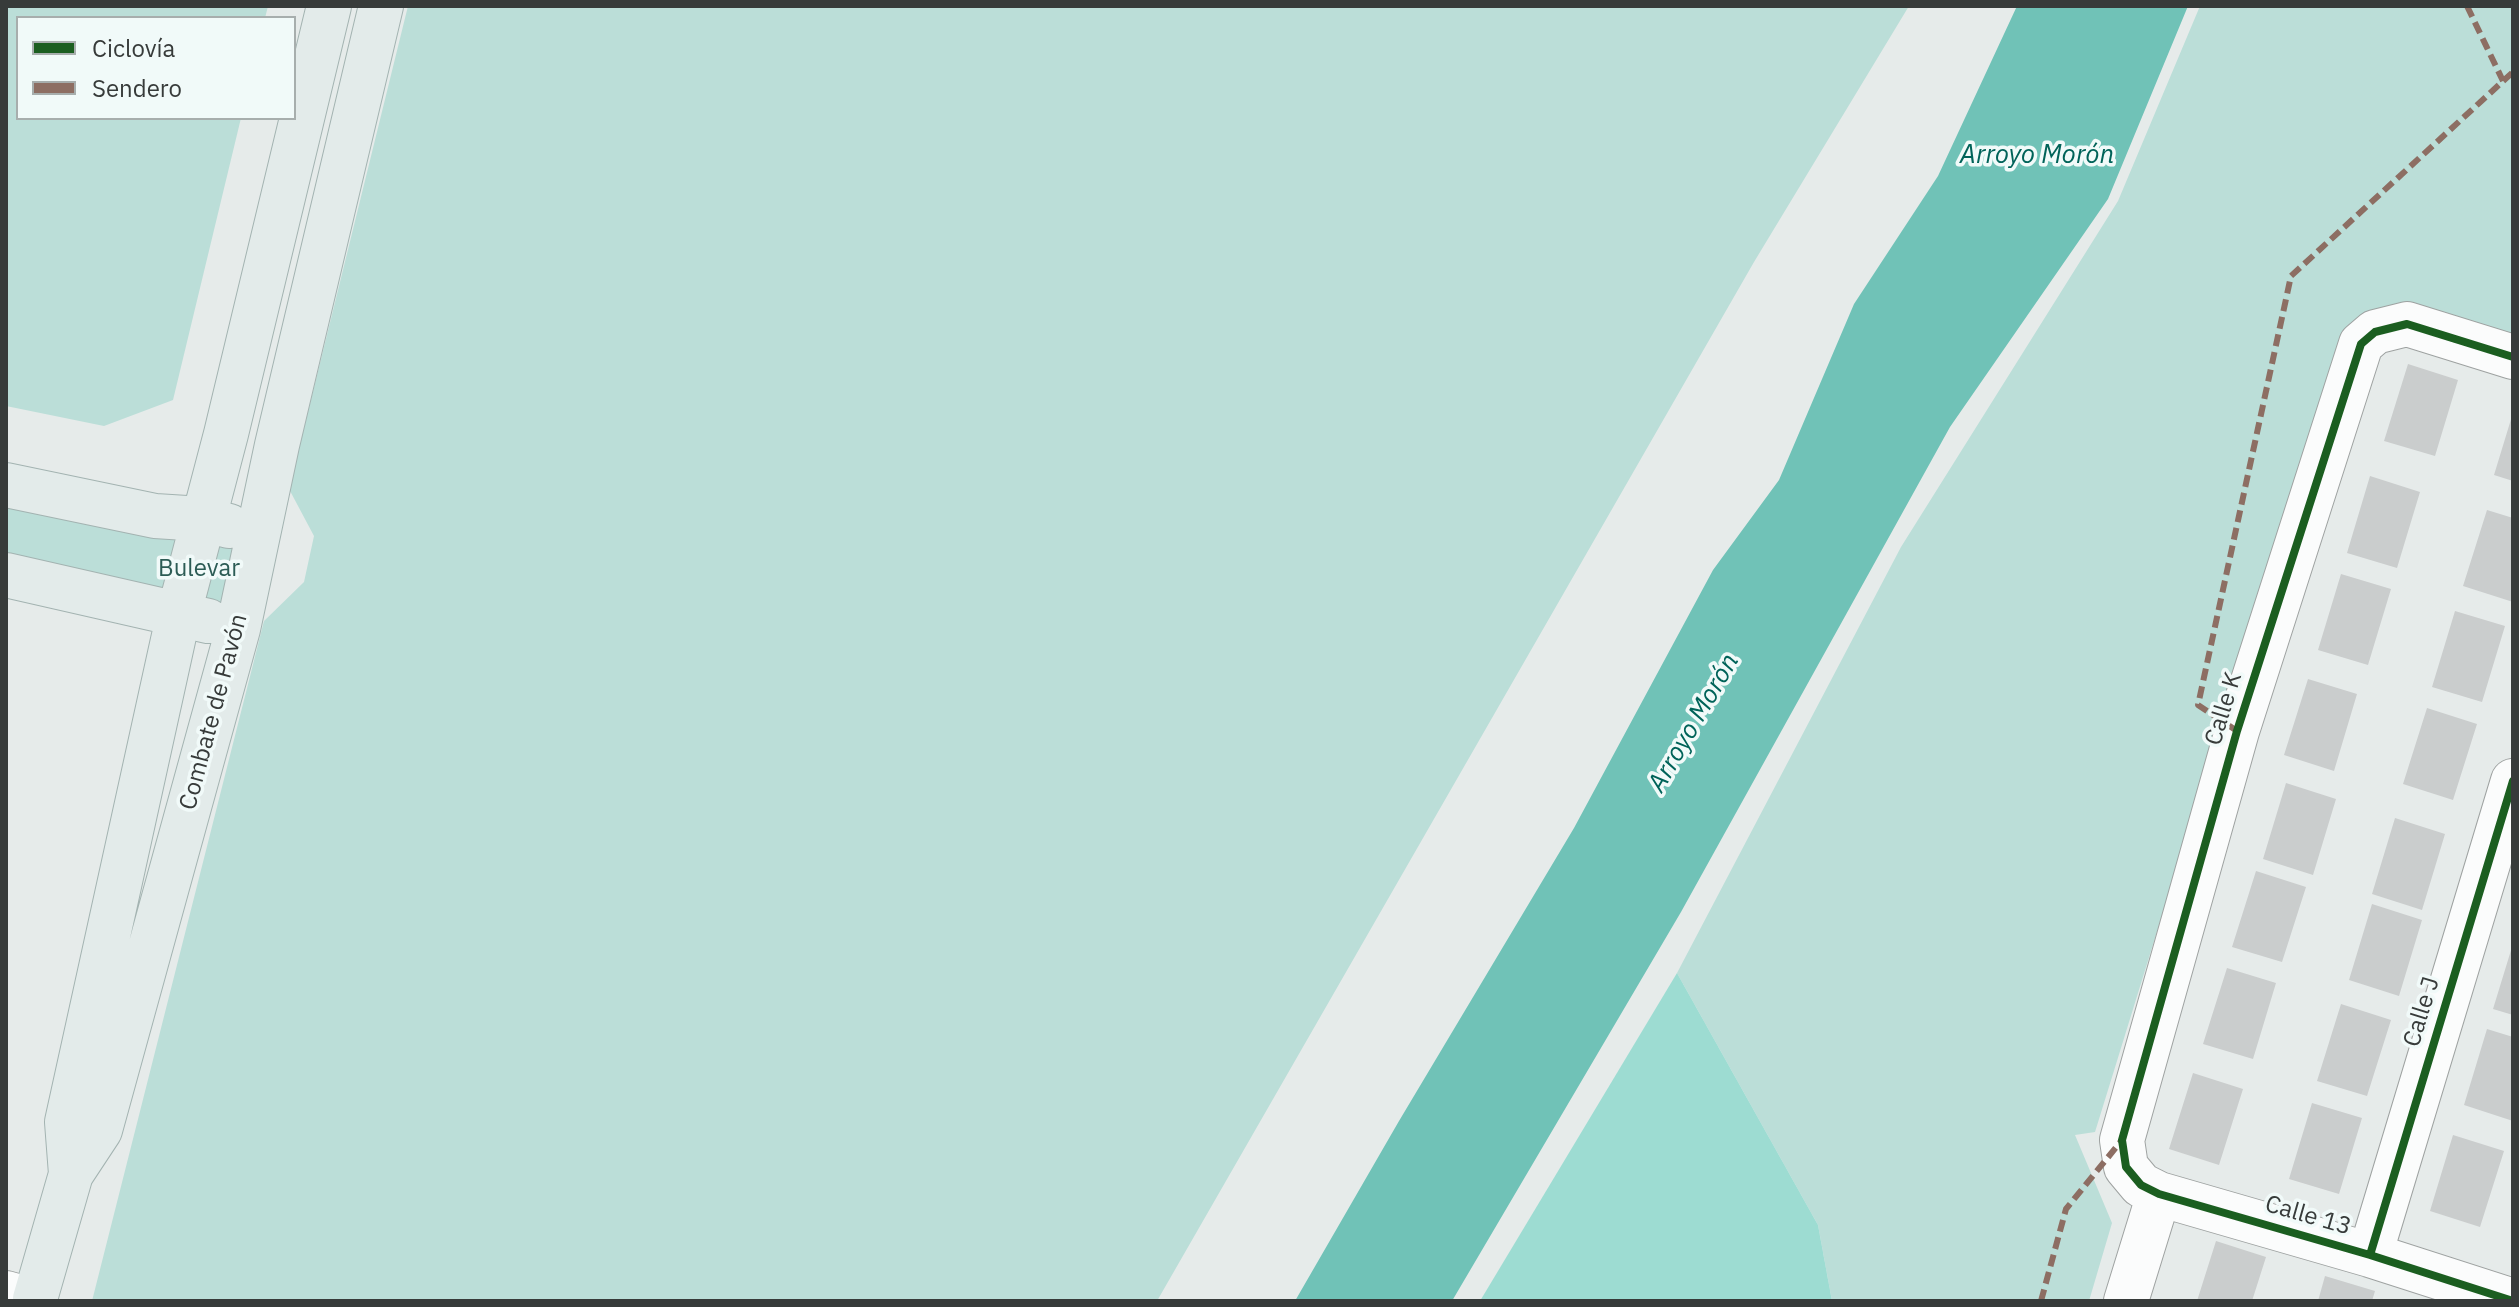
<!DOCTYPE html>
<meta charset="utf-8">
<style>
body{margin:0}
#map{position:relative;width:2519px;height:1307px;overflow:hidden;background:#e6ebea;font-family:"IBM Plex Sans",sans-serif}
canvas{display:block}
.frame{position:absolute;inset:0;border:8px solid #373b3a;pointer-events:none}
.legend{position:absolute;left:16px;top:16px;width:280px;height:104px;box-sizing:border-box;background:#f1faf9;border:2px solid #a7aead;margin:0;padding:10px 14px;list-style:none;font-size:24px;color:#373b3a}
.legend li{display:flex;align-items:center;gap:16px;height:40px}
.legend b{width:40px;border:2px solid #a7aead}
</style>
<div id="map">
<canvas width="2519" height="1307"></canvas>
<div class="frame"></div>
<ul class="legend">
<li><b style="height:10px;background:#1b5e20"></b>Ciclovía</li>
<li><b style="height:10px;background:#8d6e63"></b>Sendero</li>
</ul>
</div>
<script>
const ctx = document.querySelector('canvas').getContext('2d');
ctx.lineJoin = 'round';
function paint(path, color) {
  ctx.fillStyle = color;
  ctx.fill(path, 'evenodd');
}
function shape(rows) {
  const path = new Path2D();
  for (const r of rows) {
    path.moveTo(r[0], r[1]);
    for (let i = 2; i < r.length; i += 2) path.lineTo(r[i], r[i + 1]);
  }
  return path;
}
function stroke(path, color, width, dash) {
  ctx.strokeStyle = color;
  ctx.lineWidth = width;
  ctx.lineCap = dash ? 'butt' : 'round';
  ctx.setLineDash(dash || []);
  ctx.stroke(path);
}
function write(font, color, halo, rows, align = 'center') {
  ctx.font = font + ' "IBM Plex Sans",sans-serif';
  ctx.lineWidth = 7;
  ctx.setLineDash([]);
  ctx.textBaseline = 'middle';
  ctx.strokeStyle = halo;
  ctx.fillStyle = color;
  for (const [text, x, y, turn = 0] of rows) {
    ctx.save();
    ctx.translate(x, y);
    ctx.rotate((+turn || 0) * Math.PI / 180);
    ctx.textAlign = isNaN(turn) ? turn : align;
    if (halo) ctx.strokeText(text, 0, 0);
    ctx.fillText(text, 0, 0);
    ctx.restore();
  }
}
const green = shape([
 [6,6,268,6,265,18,18,18,18,118,241,118,173,400,104,426,6,406],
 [408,6,1909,6,1754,262,1157,1301,92,1301,264,621,304,582,314,536,289,489],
 [2200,6,2513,6,2513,345,2386,308,2343,330,2095,1132,2075,1135,2112,1223,2089,1301,1832,1301,1818,1225,1677,973,1901,547,2118,201],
 [6,485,259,533,238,629,6,575]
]);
const forest = shape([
 [1677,973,1818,1225,1832,1301,1480,1301]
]);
const water = shape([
 [2017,6,2188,6,2108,199,1950,427,1681,912,1452,1301,1295,1301,1399,1121,1574,828,1713,570,1779,480,1854,304,1938,176]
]);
const building = shape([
 [2408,364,2458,380,2435,456,2384,441],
 [2512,416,2513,416,2513,481,2494,475],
 [2370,476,2420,492,2397,568,2347,553],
 [2487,510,2513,518,2513,602,2463,586],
 [2341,574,2391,589,2368,665,2318,650],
 [2455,611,2505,626,2482,702,2432,687],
 [2308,679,2357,694,2334,771,2284,755],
 [2427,708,2477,724,2453,800,2403,784],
 [2286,783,2336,799,2313,875,2263,859],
 [2395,818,2445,834,2422,910,2372,894],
 [2256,871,2306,887,2282,962,2232,947],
 [2372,904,2422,920,2399,996,2349,980],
 [2512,947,2513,947,2513,1015,2493,1009],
 [2227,968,2276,983,2253,1059,2203,1044],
 [2341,1004,2391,1020,2367,1096,2317,1081],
 [2487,1029,2513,1037,2513,1121,2464,1105],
 [2193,1073,2243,1089,2219,1165,2169,1149],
 [2312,1103,2362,1118,2339,1194,2289,1179],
 [2453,1135,2504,1151,2480,1227,2430,1211],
 [2216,1241,2266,1257,2252,1301,2197,1301],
 [2325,1276,2375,1291,2372,1301,2318,1301]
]);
const minor = shape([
 [2513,357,2407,324,2375,332,2361,344,2237,731,2122,1140,2126,1167,2141,1185,2159,1194,2370,1255,2513,1301],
 [2370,1255,2513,781],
 [6,1293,34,1301],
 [2126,1301,2159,1194]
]);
const major = shape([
 [6,485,155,516,202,519,229,526],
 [6,575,208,621],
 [71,1174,67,1122,179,613,226,434,329,6],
 [35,1299,71,1174,100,1130,238,629,277,445,381,6]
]);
const quiet = shape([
 [2467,6,2503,81],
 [2237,731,2198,705,2291,276,2513,72],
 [2041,1301,2066,1209,2122,1140]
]);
const cycleway = shape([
 [2513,357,2407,324,2375,332,2361,344,2237,731,2122,1140,2126,1167,2141,1185,2159,1194,2370,1255,2513,1301],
 [2370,1255,2513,781]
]);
const parkNames = [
 ["Bulevar",199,569]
];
const streetNames = [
 ["Calle K",2224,709,-73],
 ["Combate de Pavón",214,712,-75],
 ["Calle J",2422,1012,-73],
 ["Calle 13",2308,1216,16]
];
const waterNames = [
 ["Arroyo Morón",2037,155],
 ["Arroyo Morón",1694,723,-60]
];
paint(green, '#bbded8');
paint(forest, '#9ddcd2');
paint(water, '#70c2b7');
paint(building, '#cacdcd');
stroke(minor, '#9ea2a1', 46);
stroke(major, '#a3b3b1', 46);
stroke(minor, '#fbfcfc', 44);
stroke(major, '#e3ebea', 44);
stroke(quiet, '#8d6e63', 6, [12, 6]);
stroke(cycleway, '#1b5e20', 8);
write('24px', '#2c5c55', '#f1faf9', parkNames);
write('24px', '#373b3a', '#f1faf9', streetNames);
write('italic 26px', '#006359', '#f1faf9', waterNames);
</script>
